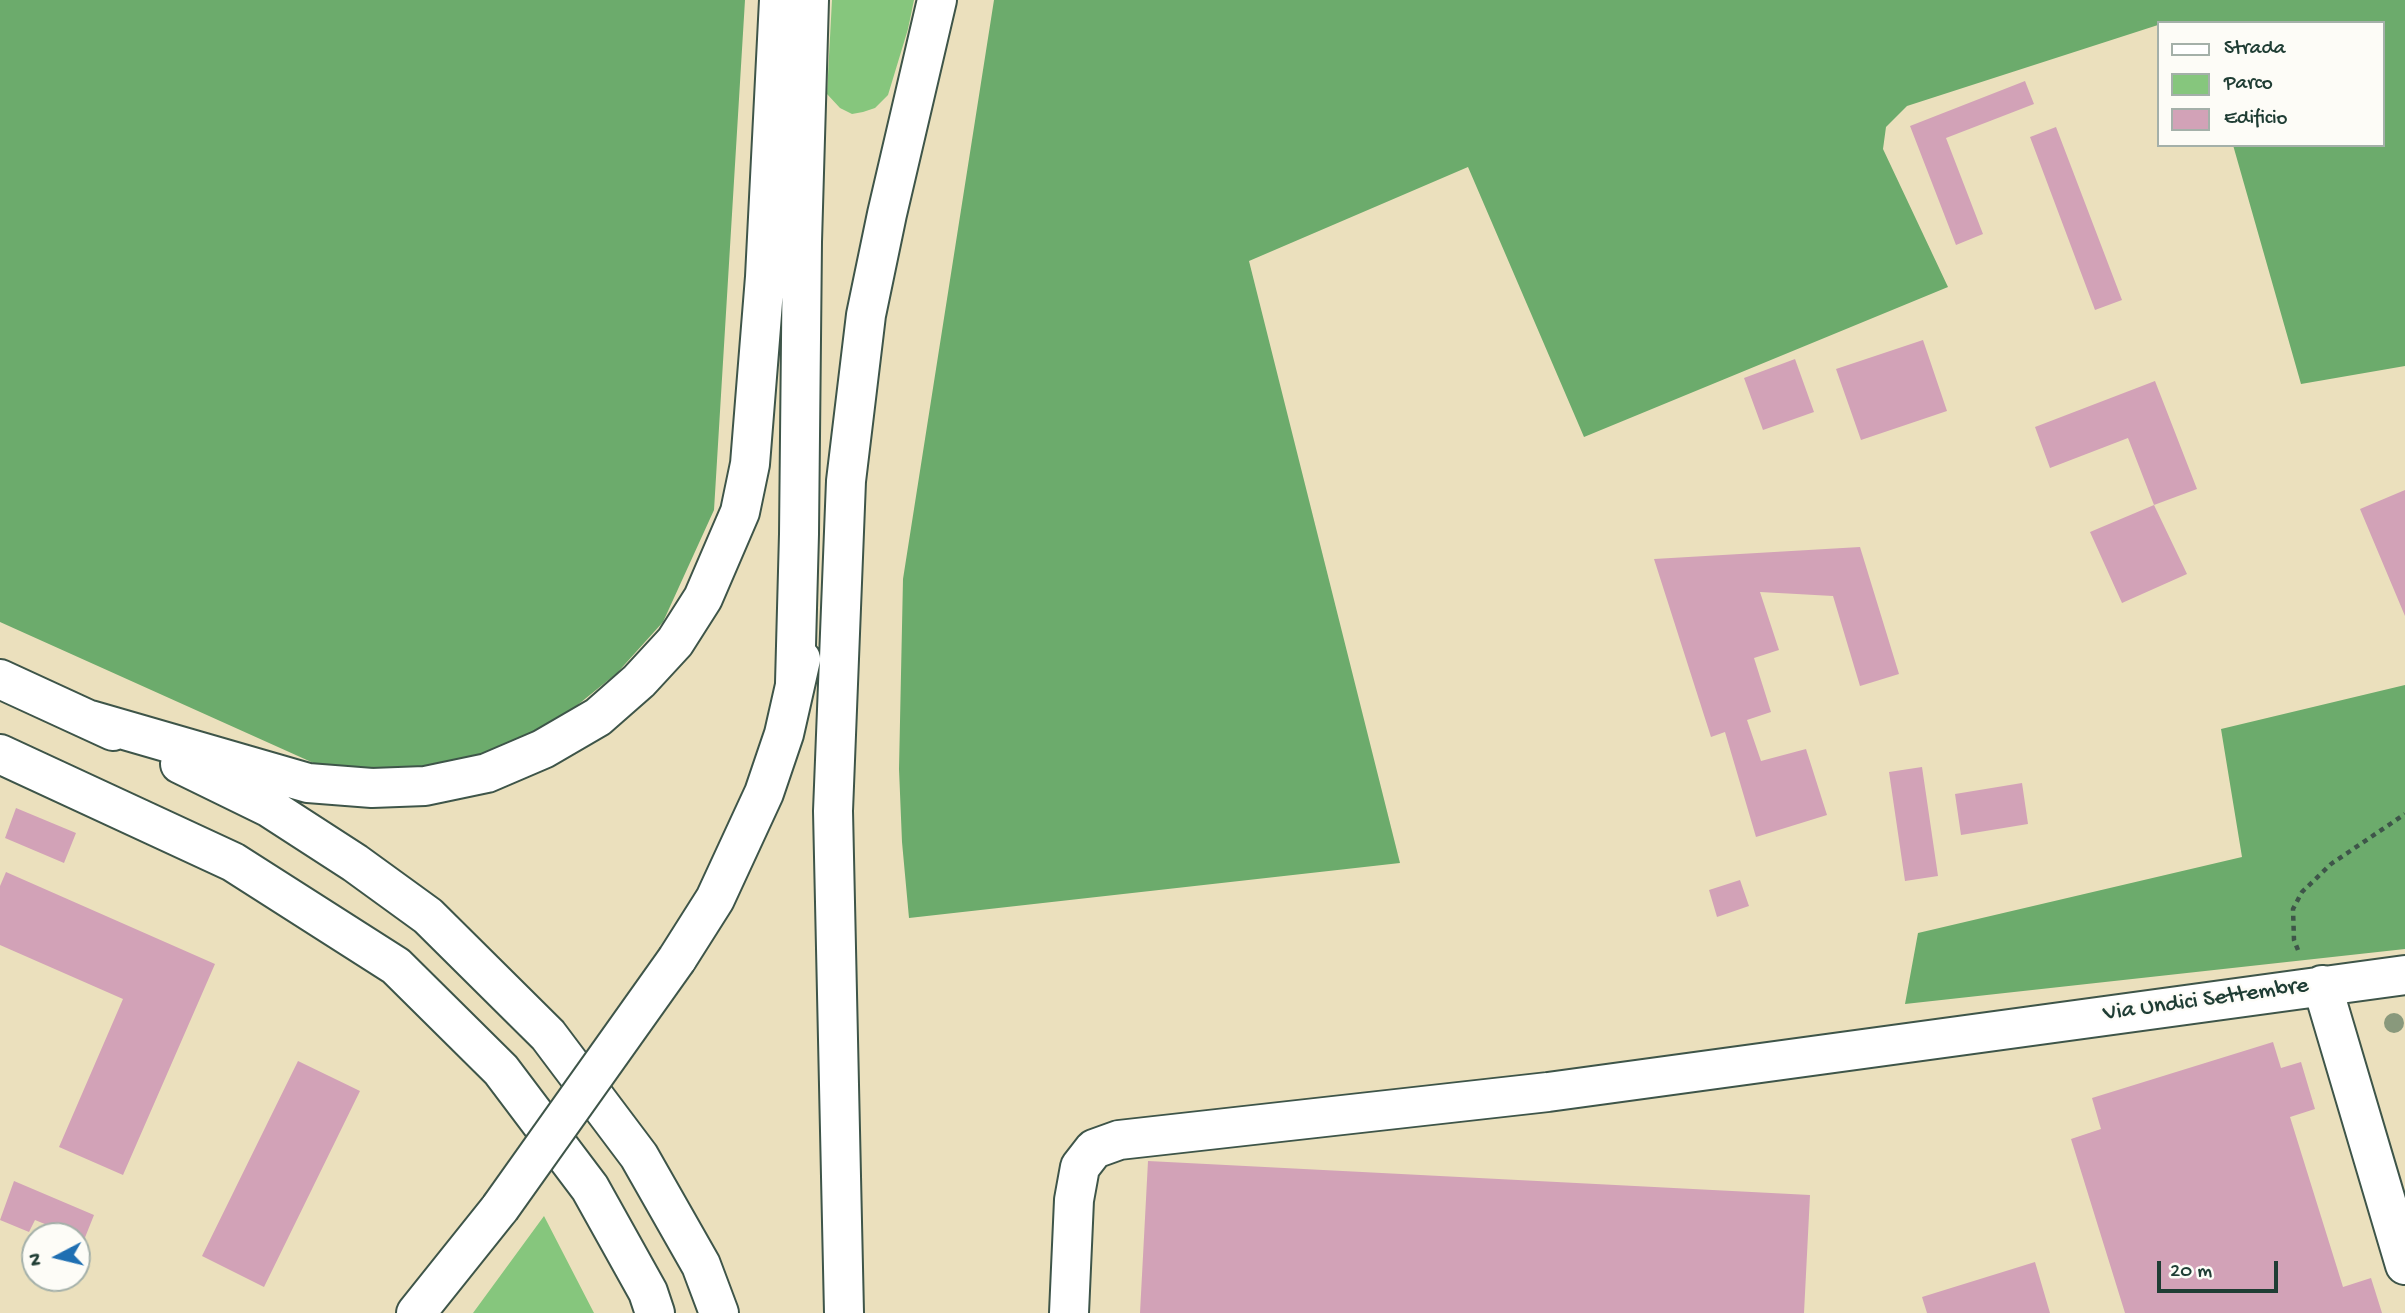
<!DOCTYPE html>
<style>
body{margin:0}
#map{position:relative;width:2405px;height:1313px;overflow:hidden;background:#ebe0bd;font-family:"Gochi Hand",sans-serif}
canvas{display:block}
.legend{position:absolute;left:2157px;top:21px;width:228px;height:126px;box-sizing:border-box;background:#fdfcf7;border:2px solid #a4b0a9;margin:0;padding:9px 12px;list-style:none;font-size:21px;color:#1f3d34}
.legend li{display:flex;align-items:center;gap:14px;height:35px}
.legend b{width:35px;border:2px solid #a4b0a9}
.north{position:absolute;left:21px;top:1222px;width:70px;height:70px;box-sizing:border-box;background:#fdfcf7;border:2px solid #a4b0a9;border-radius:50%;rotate:263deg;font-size:19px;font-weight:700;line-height:28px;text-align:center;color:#1f3d34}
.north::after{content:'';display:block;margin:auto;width:24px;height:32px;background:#1f6fb2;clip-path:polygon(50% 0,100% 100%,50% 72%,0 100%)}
.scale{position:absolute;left:2157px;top:1261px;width:121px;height:32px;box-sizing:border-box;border:4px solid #1f3d34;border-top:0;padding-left:9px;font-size:21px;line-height:24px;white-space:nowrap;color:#1f3d34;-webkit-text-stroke:5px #fdfcf7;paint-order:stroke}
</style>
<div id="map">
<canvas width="2405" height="1313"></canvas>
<ul class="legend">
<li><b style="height:9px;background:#fff"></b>Strada</li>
<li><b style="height:19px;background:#86c67d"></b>Parco</li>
<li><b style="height:19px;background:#d2a2b7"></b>Edificio</li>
</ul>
<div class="north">N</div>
<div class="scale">20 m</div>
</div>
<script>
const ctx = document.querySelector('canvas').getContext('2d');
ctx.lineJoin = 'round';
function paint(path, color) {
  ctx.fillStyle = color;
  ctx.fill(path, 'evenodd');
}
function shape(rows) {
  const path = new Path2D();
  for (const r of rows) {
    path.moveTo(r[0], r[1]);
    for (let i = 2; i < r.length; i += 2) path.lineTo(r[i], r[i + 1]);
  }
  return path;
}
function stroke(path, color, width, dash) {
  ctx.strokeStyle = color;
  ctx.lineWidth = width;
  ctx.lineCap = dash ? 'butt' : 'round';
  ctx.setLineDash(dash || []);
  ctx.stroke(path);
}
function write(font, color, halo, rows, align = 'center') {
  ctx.font = font + ' "Gochi Hand",sans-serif';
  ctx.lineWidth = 5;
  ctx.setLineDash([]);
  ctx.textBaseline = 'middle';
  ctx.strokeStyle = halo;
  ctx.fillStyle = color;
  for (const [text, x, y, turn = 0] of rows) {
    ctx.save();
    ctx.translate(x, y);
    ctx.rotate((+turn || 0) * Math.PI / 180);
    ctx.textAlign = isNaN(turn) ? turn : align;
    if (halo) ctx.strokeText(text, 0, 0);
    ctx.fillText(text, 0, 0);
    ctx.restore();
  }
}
const green = shape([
 [832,0,914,0,908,29,888,95,875,108,863,112,852,114,840,108,827,94],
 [544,1216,594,1313,473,1313]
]);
const forest = shape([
 [0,0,745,0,714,510,663,622,617,673,559,720,499,750,431,772,338,774,0,622],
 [994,0,2405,0,2405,366,2301,384,2233,145,2382,145,2382,23,2158,23,2158,25,1907,106,1886,127,1883,149,1948,287,1584,437,1468,167,1249,261,1400,863,909,918,902,842,899,769,903,579],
 [2405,685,2405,949,1905,1004,1918,933,2242,857,2221,729]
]);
const building = shape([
 [2025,81,2034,104,1946,138,1983,234,1956,245,1910,126],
 [2056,127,2122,300,2095,310,2030,137],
 [1923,340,1947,411,1861,440,1836,369],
 [1795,359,1814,412,1763,430,1744,378],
 [2155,381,2197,489,2154,505,2128,438,2050,468,2035,427],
 [2405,490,2405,616,2360,509],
 [2154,505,2187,574,2122,603,2090,532],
 [1860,547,1899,674,1860,686,1833,596,1760,592,1779,650,1754,658,1771,712,1747,720,1761,761,1806,749,1827,815,1756,837,1725,732,1711,737,1654,559],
 [1922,767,1938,876,1905,881,1889,772],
 [2022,783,2028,824,1961,835,1955,794],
 [16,808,76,833,64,863,5,838],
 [6,872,215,964,123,1175,59,1147,123,999,0,945,0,886],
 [1740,880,1749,906,1717,917,1709,890],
 [2273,1042,2281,1068,2301,1062,2315,1109,2290,1117,2343,1287,2371,1278,2382,1313,2125,1313,2071,1139,2101,1129,2092,1098],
 [298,1061,360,1091,264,1287,202,1256],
 [1148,1161,1810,1195,1804,1313,1140,1313],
 [14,1181,94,1215,84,1240,35,1220,29,1232,0,1220],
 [2035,1262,2050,1313,1927,1313,1922,1297]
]);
const path = shape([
 [2298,950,2294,940,2293,909,2302,892,2331,864,2405,814]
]);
const minor = shape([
 [2322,985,2405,1265],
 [1069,1313,1074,1200,1080,1167,1094,1149,1119,1140,1548,1092,2405,975]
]);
const highway = shape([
 [0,679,113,731],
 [795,683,799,534,802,242,809,0],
 [90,720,308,783,372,788,425,786,487,773,543,749,598,717,639,681,675,642,703,598,740,512,750,464,765,277,779,0],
 [0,754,233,862,396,966,501,1070,590,1188,648,1292,655,1313],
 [180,764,270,808,355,863,428,916,548,1035,639,1156,701,1265,719,1313],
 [677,959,715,899,764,793,784,734,801,659],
 [416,1313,500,1208],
 [844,1313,833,811,846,481,866,315,887,214,937,0]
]);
const highwayBridge = shape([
 [500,1208,677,959]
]);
const trees = [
 [2394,1023]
];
const streetNames = [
 ["Via Undici Settembre",2206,1001,-8]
];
paint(green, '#86c67d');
paint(forest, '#6cab6c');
paint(building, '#d2a2b7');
stroke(minor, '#3e5549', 42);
stroke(highway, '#3e5549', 42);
stroke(path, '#3e5549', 4.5, [5, 5]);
stroke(minor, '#fff', 38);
stroke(highway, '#fff', 38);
stroke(highwayBridge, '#3e5549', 42, []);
stroke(highwayBridge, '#fff', 38);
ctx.fillStyle = '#89997c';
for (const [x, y] of trees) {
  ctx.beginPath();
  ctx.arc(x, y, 10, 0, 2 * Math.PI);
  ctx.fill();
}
write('24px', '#1f3d34', '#fdfcf7', streetNames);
</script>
